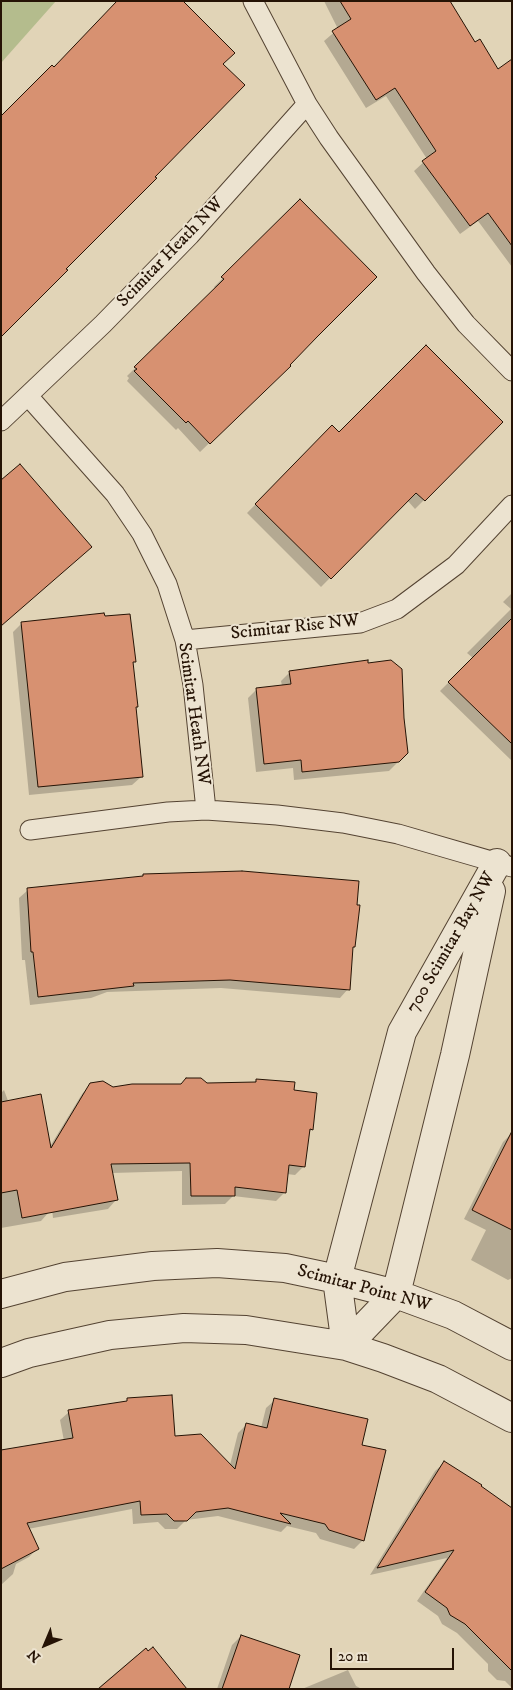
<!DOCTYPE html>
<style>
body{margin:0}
#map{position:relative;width:513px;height:1690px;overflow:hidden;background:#e1d4b7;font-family:"IM FELL DW Pica",serif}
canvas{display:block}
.frame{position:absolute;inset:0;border:2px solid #251305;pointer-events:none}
.north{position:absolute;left:20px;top:1620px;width:50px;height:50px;-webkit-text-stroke:4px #ece3d0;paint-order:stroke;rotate:225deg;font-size:14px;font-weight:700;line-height:20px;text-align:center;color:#251305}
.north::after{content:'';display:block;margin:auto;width:18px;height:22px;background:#251305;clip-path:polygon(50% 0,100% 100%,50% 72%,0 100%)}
.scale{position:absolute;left:330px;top:1648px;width:124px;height:22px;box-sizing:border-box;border:2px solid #251305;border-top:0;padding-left:6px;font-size:15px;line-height:18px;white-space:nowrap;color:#251305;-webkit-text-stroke:4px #ece3d0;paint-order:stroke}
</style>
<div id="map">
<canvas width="513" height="1690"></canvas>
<div class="frame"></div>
<div class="north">N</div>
<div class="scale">20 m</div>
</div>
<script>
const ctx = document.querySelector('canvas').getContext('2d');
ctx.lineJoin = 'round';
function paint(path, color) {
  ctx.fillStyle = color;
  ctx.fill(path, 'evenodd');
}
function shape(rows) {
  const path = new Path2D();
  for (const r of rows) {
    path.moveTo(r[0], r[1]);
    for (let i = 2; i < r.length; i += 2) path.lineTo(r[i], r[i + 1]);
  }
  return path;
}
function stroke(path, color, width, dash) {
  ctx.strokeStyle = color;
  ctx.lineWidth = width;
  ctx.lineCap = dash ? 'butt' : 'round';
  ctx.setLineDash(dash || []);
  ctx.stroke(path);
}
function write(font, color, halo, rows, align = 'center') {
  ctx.font = font + ' "IM FELL DW Pica",serif';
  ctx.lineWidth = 4;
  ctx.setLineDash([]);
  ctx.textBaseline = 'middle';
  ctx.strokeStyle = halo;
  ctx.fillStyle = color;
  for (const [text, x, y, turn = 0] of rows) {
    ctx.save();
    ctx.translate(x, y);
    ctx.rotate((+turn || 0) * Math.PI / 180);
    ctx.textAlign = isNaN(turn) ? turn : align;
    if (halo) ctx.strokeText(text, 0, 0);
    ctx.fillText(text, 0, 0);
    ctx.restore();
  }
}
const green = shape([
 [1,1,56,1,1,63]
]);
const shadow = shape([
 [324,1,448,1,475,43,512,91,512,267,478,221,460,234,414,171,427,159,386,96,366,108,324,41,338,29],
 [300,201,289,366,200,452,178,428,176,430,127,381,129,378,127,376,216,289,214,287],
 [502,422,415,509,407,500,321,587,247,513,332,427,339,434],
 [512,593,512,761,440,691,473,658,467,653,511,609,503,602],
 [22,623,134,661,132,663,137,706,135,709,141,777,132,785,29,795,13,632],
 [290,672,407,753,389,771,294,780,293,768,256,772,248,698,257,689,282,686,281,681],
 [143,875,354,947,352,949,348,989,340,998,221,988,107,992,91,998,30,1005,25,960,22,960,19,898,28,890,141,877],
 [256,1080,293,1092,312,1129,308,1134,304,1166,295,1175,287,1174,285,1192,276,1201,233,1196,225,1204,182,1205,182,1171,112,1173,116,1200,108,1209,53,1218,46,1153,82,1094,91,1084,112,1089,253,1084],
 [4,1090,49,1212,41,1221,1,1228,1,1093],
 [511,1134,512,1278,508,1280,471,1260,486,1230,464,1219,503,1142],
 [128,1400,173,1438,230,1465,238,1433,247,1424,261,1428,266,1408,275,1400,361,1446,363,1540,354,1549,320,1539,316,1533,287,1526,281,1532,218,1516,186,1520,177,1529,165,1529,158,1522,133,1524,132,1509,28,1529,37,1549,29,1557,16,1564,13,1574,1,1585,1,1451,64,1441,60,1420,69,1412,125,1403],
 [444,1463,512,1552,512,1688,505,1681,497,1680,488,1671,488,1664,457,1633,442,1624,438,1616,417,1601,447,1558,370,1575,435,1471],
 [241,1636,288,1689,217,1689,232,1645],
 [137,1655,138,1656,186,1689,97,1689],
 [348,1670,356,1686,362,1689,302,1689]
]);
const building = shape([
 [117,1,183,1,235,53,223,64,245,85,155,177,157,178,66,269,68,270,1,337,1,116,52,65,54,67,117,1],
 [340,1,450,1,475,42,480,39,498,69,512,59,512,246,488,213,470,226,422,161,436,151,395,88,376,100,332,31,351,19,340,1],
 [300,199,377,277,317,337,290,365,291,366,210,444,188,421,186,423,134,371,137,369,134,367,224,279,221,277,300,199],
 [426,345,503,422,425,501,416,493,331,579,255,504,332,425,339,432,426,345],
 [20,464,92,547,1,626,1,480,20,464],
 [104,613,105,616,130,614,136,662,133,662,138,707,136,707,143,777,38,787,21,622,104,613],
 [512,618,512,744,448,682,512,618],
 [368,660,368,663,391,660,402,669,404,718,408,753,399,762,302,772,301,760,264,764,256,688,291,684,289,671,368,660],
 [242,871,359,881,357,905,360,905,355,947,353,947,350,990,230,980,133,983,134,986,38,997,33,952,31,952,27,888,143,876,143,874,242,871],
 [186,1078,201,1078,207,1083,256,1082,256,1079,295,1082,294,1090,317,1093,313,1130,310,1129,305,1167,289,1165,286,1193,235,1187,235,1196,191,1196,190,1163,111,1164,118,1200,22,1218,17,1190,1,1193,1,1102,41,1094,51,1148,90,1083,103,1081,113,1087,132,1084,181,1084,186,1078],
 [512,1131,512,1230,472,1210,512,1131],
 [172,1395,175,1436,201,1434,235,1469,246,1423,267,1428,274,1398,368,1419,362,1445,386,1450,364,1541,329,1530,325,1524,280,1513,291,1524,228,1508,196,1512,187,1521,174,1521,167,1514,141,1515,140,1501,27,1523,39,1549,1,1569,1,1450,73,1438,68,1410,127,1401,127,1398,172,1395],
 [444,1461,482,1485,481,1486,512,1508,512,1671,465,1624,450,1615,447,1608,425,1592,454,1550,377,1568,444,1461],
 [241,1635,300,1655,289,1689,222,1689,241,1635],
 [153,1647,187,1689,98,1689,146,1648,148,1651,153,1647]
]);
const service = shape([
 [253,1,307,104,329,138,426,273,466,324,512,371],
 [28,396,115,494,142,534,167,584,185,640,193,685,206,810],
 [1,421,103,324,190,235,307,104],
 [185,640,360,623,397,609,456,565,512,505],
 [30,830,168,812,206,810,277,815,343,823,398,834,512,867]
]);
const minor = shape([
 [1,1294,65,1277,153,1266,217,1263,285,1268,337,1279,396,1294,453,1315,512,1346],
 [346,1346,337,1279,402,1032,497,863],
 [346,1346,396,1294,455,1055,491,891],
 [1,1363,29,1353,110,1335,184,1328,246,1330,346,1346,383,1358,438,1379,512,1418]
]);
const streetNames = [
 ["Scimitar Heath NW",171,253,-46],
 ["Scimitar Rise NW",295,628,-6],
 ["Scimitar Heath NW",193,714,82],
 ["700 Scimitar Bay NW",452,943,-60],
 ["Scimitar Point NW",364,1289,15]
];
paint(green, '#b4bc8d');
paint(shadow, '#0003');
paint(building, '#d79171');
stroke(building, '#251305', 1);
stroke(service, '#544332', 21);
stroke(minor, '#544332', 30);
stroke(service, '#ece3d0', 19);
stroke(minor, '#ece3d0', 28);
write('18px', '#251305', '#ece3d0', streetNames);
</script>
